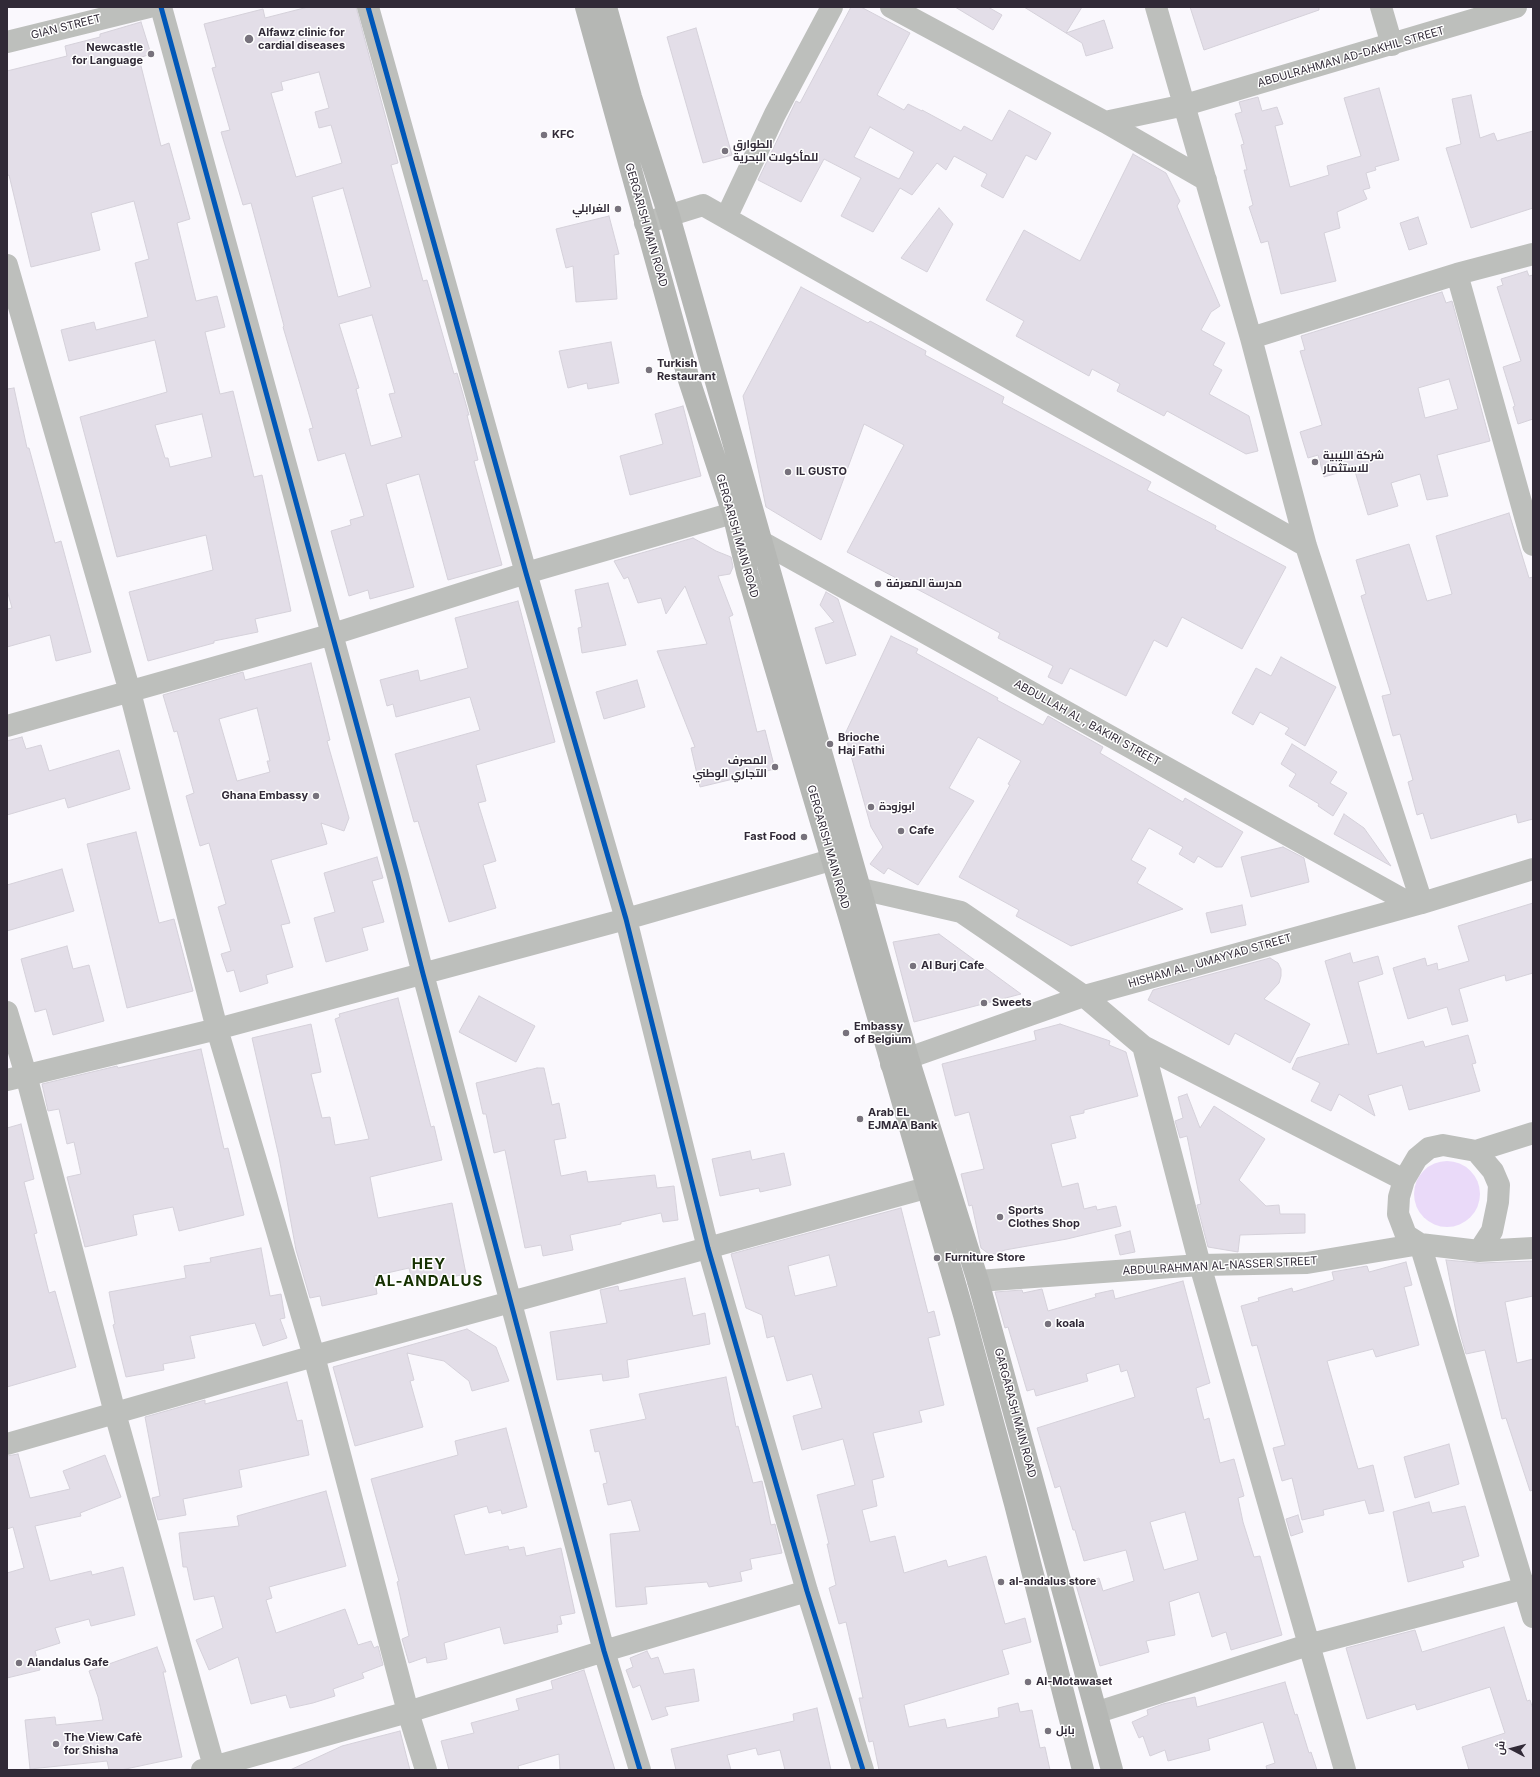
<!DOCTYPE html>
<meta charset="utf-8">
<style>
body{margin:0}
#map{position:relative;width:1540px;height:1777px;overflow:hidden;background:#faf8fd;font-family:Inter,Cairo,sans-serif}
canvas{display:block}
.frame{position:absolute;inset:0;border:8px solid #312a37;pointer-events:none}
.north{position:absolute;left:1492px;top:1729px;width:40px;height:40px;-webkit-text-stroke:3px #fff;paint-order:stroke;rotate:276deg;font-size:11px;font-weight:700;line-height:16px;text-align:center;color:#312a37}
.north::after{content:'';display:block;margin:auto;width:14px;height:18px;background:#312a37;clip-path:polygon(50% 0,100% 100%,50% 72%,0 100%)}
</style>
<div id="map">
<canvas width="1540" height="1777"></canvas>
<div class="frame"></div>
<div class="north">ش</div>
</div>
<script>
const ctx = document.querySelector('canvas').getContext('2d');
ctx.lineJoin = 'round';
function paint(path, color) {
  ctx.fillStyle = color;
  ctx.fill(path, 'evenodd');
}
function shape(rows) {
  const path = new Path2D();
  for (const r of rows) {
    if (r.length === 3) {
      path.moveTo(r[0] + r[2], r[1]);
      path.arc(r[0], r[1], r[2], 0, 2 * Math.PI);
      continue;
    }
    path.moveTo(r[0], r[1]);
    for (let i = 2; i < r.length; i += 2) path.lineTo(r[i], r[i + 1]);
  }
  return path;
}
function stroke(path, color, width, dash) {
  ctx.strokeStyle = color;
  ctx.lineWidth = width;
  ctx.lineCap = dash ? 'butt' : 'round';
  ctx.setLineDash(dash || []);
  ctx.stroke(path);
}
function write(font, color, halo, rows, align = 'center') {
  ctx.font = font + ' Inter,Cairo,sans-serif';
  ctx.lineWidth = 3;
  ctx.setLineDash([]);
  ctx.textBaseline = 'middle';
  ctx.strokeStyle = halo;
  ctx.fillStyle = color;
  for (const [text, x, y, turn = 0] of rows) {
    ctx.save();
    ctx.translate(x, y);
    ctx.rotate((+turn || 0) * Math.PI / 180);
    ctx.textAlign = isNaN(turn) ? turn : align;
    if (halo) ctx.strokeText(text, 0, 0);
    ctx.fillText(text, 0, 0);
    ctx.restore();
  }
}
const green = shape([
 [1447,1194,33]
]);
const building = shape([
 [308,7,356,7,398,163,391,165,423,281,427,280,454,374,457,373,469,415,467,415,478,460,474,461,502,565,448,580,419,474,386,484,414,587,370,599,368,590,349,596,331,531,351,525,350,520,364,516,345,453,318,461,309,429,313,428,283,327,284,326,251,203,243,205,221,132,230,130,212,68,216,67,204,24,263,9,265,18,308,7],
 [319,72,329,108,315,112,319,128,331,125,342,163,296,177,271,93,283,90,281,82,319,72],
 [343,188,371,287,338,297,312,197,343,188],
 [372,315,395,393,389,394,402,437,371,446,356,389,359,388,339,324,372,315],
 [851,7,861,7,910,33,877,95,904,110,908,104,922,111,922,110,961,131,964,126,992,141,1009,110,1051,133,1036,160,1026,155,1003,198,981,186,987,174,954,156,946,170,937,163,912,195,900,188,873,232,841,216,861,178,824,159,801,202,758,180,796,101,800,103,851,7],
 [870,127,914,152,899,179,854,157,870,127],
 [955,7,988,7,1002,15,993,30,955,7],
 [1024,7,1082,7,1066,33,1104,20,1113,48,1086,56,1082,43,1024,7],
 [1190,7,1319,7,1319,10,1204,50,1190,7],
 [141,22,151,54,139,58,161,146,169,143,190,219,177,223,196,301,217,296,225,327,205,332,220,394,233,391,254,477,262,475,291,611,255,619,258,632,214,641,214,643,148,661,129,592,213,570,206,535,117,557,80,417,167,392,155,340,69,361,61,330,94,322,96,330,148,317,135,263,149,259,134,201,91,213,100,250,31,267,9,175,7,176,7,71,67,56,65,46,100,37,100,34,141,22],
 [202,414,212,457,170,467,168,458,165,458,155,425,202,414],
 [696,28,732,155,703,163,667,37,696,28],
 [1379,88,1399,160,1375,167,1376,170,1366,173,1370,188,1363,190,1367,199,1337,212,1340,228,1324,233,1336,281,1281,294,1268,241,1261,243,1249,207,1253,205,1244,170,1247,170,1241,145,1244,144,1235,114,1242,112,1239,102,1258,97,1262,111,1277,107,1283,124,1275,126,1290,187,1329,175,1327,166,1361,156,1344,98,1379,88],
 [1471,95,1480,138,1494,133,1497,141,1533,131,1533,208,1471,228,1446,148,1461,144,1452,99,1471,95],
 [1133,154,1166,173,1180,201,1177,206,1220,306,1211,312,1201,330,1225,343,1213,365,1222,370,1209,394,1249,416,1258,451,1246,454,1167,411,1164,416,1117,391,1120,384,1092,369,1089,376,1016,336,1024,321,986,300,1024,230,1080,261,1133,154],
 [939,208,953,224,927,272,901,258,939,208],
 [609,216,619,254,614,255,617,299,576,302,573,266,566,268,556,229,609,216],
 [1418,217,1427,244,1409,250,1400,223,1418,217],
 [1527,271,1529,276,1533,275,1533,419,1518,424,1513,407,1515,406,1503,367,1521,361,1497,287,1503,285,1501,279,1527,271],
 [801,287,868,323,870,321,926,351,925,355,1004,397,1002,403,1151,482,1147,490,1216,526,1215,529,1286,567,1242,649,1182,617,1167,647,1154,640,1126,696,1070,668,1062,684,1048,677,1053,666,998,638,1000,633,847,552,904,445,864,424,821,540,766,507,743,396,801,287],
 [1442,292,1446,303,1452,301,1490,441,1437,455,1448,496,1427,500,1420,474,1391,483,1398,506,1368,515,1354,468,1324,477,1318,455,1308,458,1300,432,1322,425,1300,351,1305,350,1301,336,1442,292],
 [1449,379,1458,409,1425,418,1418,388,1449,379],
 [611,342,619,383,588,389,587,383,568,388,559,351,611,342],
 [14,388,27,448,29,448,55,543,61,541,91,652,56,661,50,635,7,647,7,609,12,608,7,590,7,389,14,388],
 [683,406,701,476,630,495,620,456,663,444,655,414,683,406],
 [1509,513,1529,578,1533,577,1533,819,1518,823,1516,814,1431,839,1423,813,1417,815,1408,782,1413,780,1400,734,1393,736,1382,696,1391,694,1361,596,1366,594,1356,560,1409,544,1427,601,1452,594,1436,536,1509,513],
 [693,538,716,551,731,557,733,567,730,574,718,576,733,615,729,617,757,732,765,730,775,769,700,787,691,748,695,747,657,651,707,644,685,586,666,614,661,598,638,603,628,577,624,579,614,561,693,538],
 [608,583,626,645,582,653,578,628,582,627,575,590,608,583],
 [826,592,838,599,856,655,826,664,815,628,834,622,820,605,826,592],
 [518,601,555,742,476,765,486,801,478,803,496,861,483,865,496,908,449,922,418,821,414,822,395,754,480,730,470,697,396,717,393,704,387,706,380,680,418,670,420,681,468,668,455,618,518,601],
 [891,636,918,649,916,653,998,698,997,700,1043,725,1048,716,1103,747,1100,753,1183,802,1185,798,1243,832,1222,867,1216,867,1198,856,1194,863,1179,854,1183,847,1149,828,1131,860,1146,868,1137,883,1183,909,1071,946,1016,916,1019,910,959,877,1010,785,1008,784,1021,761,978,737,949,788,974,801,918,885,888,868,884,874,870,864,883,847,871,827,845,734,891,636],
 [1281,657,1336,687,1305,746,1285,734,1289,728,1260,712,1253,725,1232,713,1256,668,1271,676,1281,657],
 [311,663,330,740,327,741,349,818,344,831,321,823,327,844,271,860,290,923,281,925,293,967,266,975,268,983,240,992,234,970,227,972,221,954,231,951,218,907,226,904,209,843,200,846,186,796,194,793,177,731,174,732,163,695,243,672,245,680,311,663],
 [257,708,270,761,267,761,270,772,237,781,219,719,257,708],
 [637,680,645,707,604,719,596,692,637,680],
 [22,737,26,749,41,745,49,771,119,750,130,789,68,808,65,798,7,815,7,741,22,737],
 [1292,744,1337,772,1330,783,1347,793,1333,816,1318,806,1319,804,1289,786,1296,774,1281,764,1292,744],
 [1344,814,1364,828,1391,866,1334,834,1344,814],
 [136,832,159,923,174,919,193,991,127,1008,87,844,136,832],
 [1283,847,1304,858,1309,882,1251,897,1241,857,1283,847],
 [377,857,383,878,372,881,384,922,362,928,368,950,326,962,314,918,335,912,324,873,377,857],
 [62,869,74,911,7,931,7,885,62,869],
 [1533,903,1533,973,1506,981,1505,975,1459,989,1468,1021,1452,1025,1447,1007,1408,1019,1393,968,1425,958,1427,966,1437,963,1438,970,1469,961,1458,926,1533,903],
 [1242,905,1246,925,1211,933,1206,913,1242,905],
 [939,934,1021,994,914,1022,893,942,939,934],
 [67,946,73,969,89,965,104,1021,53,1035,46,1009,35,1012,21,959,67,946],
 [1350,953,1353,963,1378,956,1383,974,1358,982,1377,1054,1423,1041,1425,1047,1468,1035,1476,1063,1472,1064,1480,1091,1409,1110,1402,1085,1368,1095,1375,1116,1339,1094,1331,1111,1311,1101,1320,1083,1292,1069,1297,1058,1347,1044,1349,1045,1325,961,1350,953],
 [1270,958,1278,963,1281,969,1281,976,1279,983,1264,999,1310,1024,1290,1063,1235,1033,1229,1045,1148,1000,1153,990,1270,958],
 [479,996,535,1026,516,1062,459,1032,479,996],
 [398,998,431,1127,434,1126,442,1160,370,1177,378,1218,452,1203,466,1274,413,1285,409,1268,374,1276,377,1294,322,1306,320,1296,310,1298,296,1250,279,1157,252,1038,311,1024,321,1072,311,1074,322,1118,330,1117,335,1145,369,1139,335,1019,340,1017,339,1014,398,998],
 [1060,1024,1110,1041,1109,1045,1126,1052,1138,1096,1084,1110,1084,1113,1070,1116,1076,1138,1051,1144,1062,1187,1078,1183,1084,1209,1096,1206,1097,1210,1116,1206,1121,1226,1067,1239,1005,1250,996,1254,989,1254,981,1248,972,1205,969,1206,961,1174,984,1169,969,1112,955,1116,942,1064,1036,1040,1034,1031,1060,1024],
 [201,1049,224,1149,228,1148,244,1215,179,1231,173,1207,133,1215,137,1235,85,1247,67,1177,81,1174,74,1142,67,1144,59,1109,48,1111,42,1084,117,1066,118,1068,201,1049],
 [537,1068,544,1068,552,1105,559,1103,566,1138,554,1140,561,1176,586,1171,588,1182,655,1175,657,1188,674,1186,678,1220,663,1222,661,1213,621,1222,621,1224,570,1235,573,1250,543,1256,541,1245,525,1248,505,1150,494,1153,486,1114,483,1114,476,1083,537,1068],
 [1187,1094,1200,1128,1214,1106,1265,1139,1239,1180,1266,1206,1279,1205,1280,1214,1305,1214,1305,1233,1240,1235,1238,1252,1208,1247,1197,1205,1201,1204,1187,1136,1180,1138,1175,1121,1183,1118,1178,1097,1187,1094],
 [21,1124,34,1179,24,1182,37,1233,34,1234,49,1293,55,1291,76,1367,7,1387,7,1128,21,1124],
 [750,1151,752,1160,784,1153,791,1185,760,1192,759,1188,720,1196,712,1159,750,1151],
 [901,1208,928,1313,934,1311,940,1335,928,1338,944,1405,919,1411,922,1422,873,1433,884,1477,872,1480,877,1506,862,1510,870,1542,895,1536,904,1573,946,1560,948,1567,986,1556,1005,1624,1025,1618,1031,1642,1002,1650,1009,1674,904,1705,909,1727,945,1719,947,1728,999,1717,998,1708,1018,1703,1020,1712,1032,1710,1040,1748,1045,1747,1050,1770,879,1770,873,1741,869,1742,859,1698,863,1698,846,1622,839,1624,829,1588,836,1585,827,1544,829,1544,817,1495,855,1485,843,1439,802,1450,793,1416,822,1408,812,1374,787,1381,774,1336,767,1338,762,1315,746,1308,731,1254,901,1208],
 [829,1255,837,1286,795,1296,788,1266,829,1255],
 [1130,1231,1135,1252,1120,1255,1115,1235,1130,1231],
 [261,1248,270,1296,281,1294,285,1318,280,1319,287,1338,263,1346,255,1323,190,1336,195,1358,163,1364,164,1370,126,1377,113,1325,115,1324,109,1292,186,1278,184,1266,211,1262,210,1258,261,1248],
 [1446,1260,1480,1263,1533,1261,1533,1296,1505,1302,1517,1363,1533,1359,1533,1490,1530,1491,1506,1418,1502,1419,1485,1350,1466,1354,1460,1333,1446,1260],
 [1406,1262,1412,1285,1404,1287,1419,1345,1376,1357,1373,1349,1327,1361,1358,1469,1373,1465,1384,1511,1369,1514,1365,1500,1323,1510,1324,1515,1302,1520,1292,1478,1282,1481,1273,1448,1285,1445,1257,1345,1252,1346,1241,1306,1259,1301,1258,1298,1292,1288,1293,1292,1334,1280,1332,1272,1367,1266,1369,1272,1406,1262],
 [685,1278,693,1316,705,1313,710,1344,627,1360,629,1377,603,1381,602,1374,557,1380,550,1332,607,1323,600,1290,618,1286,619,1291,685,1278],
 [1183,1281,1210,1383,1196,1388,1204,1420,1209,1418,1220,1463,1234,1459,1244,1496,1238,1498,1243,1522,1254,1557,1260,1556,1282,1635,1231,1650,1226,1632,1212,1637,1199,1592,1169,1602,1175,1635,1146,1641,1149,1652,1100,1666,1076,1585,1099,1578,1103,1591,1134,1581,1126,1550,1084,1561,1075,1530,1073,1530,1060,1486,1055,1488,1037,1428,1135,1397,1127,1370,1121,1372,1119,1364,1086,1374,1088,1381,1036,1396,1034,1389,1027,1391,1008,1327,1005,1328,995,1292,1022,1290,1023,1293,1042,1289,1048,1311,1096,1297,1095,1294,1113,1290,1115,1299,1183,1281],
 [1185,1512,1198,1560,1164,1570,1150,1522,1185,1512],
 [467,1329,496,1347,509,1381,472,1391,469,1381,444,1361,407,1353,414,1380,410,1381,423,1427,355,1446,333,1367,467,1329],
 [726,1377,736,1427,738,1426,753,1483,762,1481,771,1525,775,1524,782,1553,750,1559,752,1569,740,1572,742,1581,709,1587,707,1582,645,1587,647,1604,616,1607,610,1534,640,1531,631,1500,608,1505,603,1484,607,1483,599,1451,595,1452,590,1430,646,1419,639,1394,726,1377],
 [287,1382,297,1421,302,1420,309,1455,239,1470,242,1487,183,1499,186,1515,158,1520,152,1498,160,1496,145,1417,205,1400,205,1404,287,1382],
 [506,1428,527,1507,502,1514,501,1510,489,1513,487,1506,454,1515,465,1555,508,1546,509,1550,524,1547,526,1556,561,1548,575,1613,560,1616,562,1624,557,1625,558,1632,504,1644,500,1627,444,1643,447,1659,427,1663,426,1657,409,1663,402,1639,409,1636,397,1582,399,1581,371,1479,458,1455,455,1441,506,1428],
 [1449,1444,1459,1484,1415,1498,1404,1457,1449,1444],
 [18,1454,30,1498,70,1489,63,1471,105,1455,121,1497,80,1513,81,1516,35,1526,50,1581,91,1571,92,1575,123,1567,135,1615,91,1626,89,1619,55,1628,60,1643,35,1651,40,1670,7,1678,7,1573,24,1568,13,1527,7,1529,7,1456,18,1454],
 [326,1491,346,1566,269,1587,272,1598,266,1600,276,1633,345,1609,358,1645,371,1641,374,1648,378,1646,383,1665,362,1673,364,1678,333,1689,335,1696,313,1703,290,1708,286,1695,251,1704,238,1657,209,1670,196,1640,223,1628,214,1596,194,1600,187,1567,183,1567,179,1533,239,1526,237,1516,326,1491],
 [1429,1502,1432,1513,1465,1506,1479,1556,1462,1561,1464,1567,1408,1582,1393,1512,1429,1502],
 [1298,1515,1303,1532,1291,1536,1286,1519,1298,1515],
 [1504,1627,1527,1701,1530,1700,1533,1709,1533,1770,1469,1770,1462,1747,1505,1733,1490,1687,1417,1710,1415,1704,1367,1719,1346,1648,1415,1630,1422,1652,1504,1627],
 [157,1647,166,1672,163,1672,182,1757,121,1770,109,1770,107,1761,30,1769,25,1720,55,1717,56,1725,103,1720,98,1697,89,1671,157,1647],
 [647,1651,651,1659,658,1657,664,1674,694,1669,699,1701,665,1707,668,1715,652,1720,640,1685,633,1688,626,1670,633,1667,630,1658,647,1651],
 [584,1670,615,1770,560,1770,559,1754,518,1766,519,1770,449,1770,441,1741,474,1733,471,1723,519,1710,516,1699,553,1689,551,1681,584,1670],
 [1285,1682,1295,1715,1297,1714,1309,1753,1311,1752,1317,1770,1267,1770,1266,1766,1275,1763,1263,1722,1208,1739,1210,1750,1168,1761,1165,1750,1150,1756,1143,1736,1139,1738,1132,1722,1148,1715,1147,1710,1163,1704,1195,1697,1197,1707,1285,1682],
 [817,1708,831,1770,785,1770,780,1750,758,1755,756,1748,727,1755,731,1770,676,1770,671,1749,794,1721,793,1714,817,1708],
 [400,1731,410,1770,290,1770,342,1746,400,1731]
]);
const minor = shape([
 [161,7,398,876,423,974,604,1651,640,1770],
 [368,7,526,573,626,919,708,1248,807,1591,863,1770],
 [891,7,1105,122,1185,105,1516,7],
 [1156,7,1251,338,1306,546,1422,903],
 [1381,7,1392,45],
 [7,42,149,7],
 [1105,122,1206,180],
 [726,218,775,114,832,7],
 [645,223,703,205,1306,546],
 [7,265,130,692,217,1029,314,1356,408,1712,426,1770],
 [1457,274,1533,545],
 [1251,338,1457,274,1533,254],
 [762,542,1413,905],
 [7,726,333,634,526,573,733,513],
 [861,889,961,912,1084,996,1143,1046,1404,1180],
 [7,1012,26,1075,115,1413,215,1770],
 [1143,1046,1200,1265,1345,1770],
 [891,1064,1084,996,1422,903,1533,869],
 [7,1080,217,1029,626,919,831,860],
 [1533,1133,1476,1151,1443,1145,1429,1148,1417,1158,1404,1180,1399,1197,1398,1214,1406,1235,1420,1244,1533,1617],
 [1476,1151,1493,1171,1499,1185,1498,1202,1492,1231,1479,1251],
 [978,1281,1200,1265,1307,1263,1420,1244,1479,1251,1533,1248],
 [7,1444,314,1356,926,1188],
 [1098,1712,1308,1645,1533,1586],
 [202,1770,408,1712,604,1651,807,1591]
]);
const major = shape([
 [586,7,689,380,733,513,747,572,851,923,964,1315,1015,1504,1083,1770],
 [606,7,631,97,669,216,908,1058,978,1281,1112,1770]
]);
const cycleway = shape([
 [161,7,398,876,423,974,604,1651,640,1770],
 [368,7,526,573,626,919,708,1248,807,1591,863,1770]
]);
const markers = [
 [249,39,5,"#77727c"],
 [151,54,4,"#77727c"],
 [544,135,4,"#77727c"],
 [725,151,4,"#77727c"],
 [618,209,4,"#77727c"],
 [649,370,4,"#77727c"],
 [1315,462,4,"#77727c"],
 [788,472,4,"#77727c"],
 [878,584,4,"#77727c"],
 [830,744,4,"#77727c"],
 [775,767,4,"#77727c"],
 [316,796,4,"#77727c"],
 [871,807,4,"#77727c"],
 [901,831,4,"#77727c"],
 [804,837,4,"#77727c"],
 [913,966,4,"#77727c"],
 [984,1003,4,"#77727c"],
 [846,1033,4,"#77727c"],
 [860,1119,4,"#77727c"],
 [1000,1217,4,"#77727c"],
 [937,1258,4,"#77727c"],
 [1048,1324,4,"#77727c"],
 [1001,1582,4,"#77727c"],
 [19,1663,4,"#77727c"],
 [1028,1682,4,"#77727c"],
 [1048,1731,4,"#77727c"],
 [56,1744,4,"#77727c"]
];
const streetNames = [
 ["GIAN STREET",66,27,-14],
 ["ABDULRAHMAN AD-DAKHIL STREET",1351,57,-16],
 ["GERGARISH MAIN ROAD",646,225,74],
 ["GERGARISH MAIN ROAD",737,536,74],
 ["ABDULLAH AL , BAKIRI STREET",1087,723,29],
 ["GERGARISH MAIN ROAD",828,847,74],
 ["HISHAM AL , UMAYYAD STREET",1210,961,-16],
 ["ABDULRAHMAN AL-NASSER STREET",1220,1266,-3],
 ["GARGARASH MAIN ROAD",1015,1413,75]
];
const poiNames = [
 ["Alfawz clinic for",258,33],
 ["cardial diseases",258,46],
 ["Newcastle",143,48,"right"],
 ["for Language",143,61,"right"],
 ["KFC",552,135],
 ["الطوارق",733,145],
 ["للمأكولات البحرية",733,158],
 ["الغرابلي",610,209,"right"],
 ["Turkish",657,364],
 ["Restaurant",657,377],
 ["شركة الليبية",1323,456],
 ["للاستثمار",1323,469],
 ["IL GUSTO",796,472],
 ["مدرسة المعرفة",886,584],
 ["Brioche",838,738],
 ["Haj Fathi",838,751],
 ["المصرف",767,761,"right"],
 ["التجاري الوطني",767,774,"right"],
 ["Ghana Embassy",308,796,"right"],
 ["ابوزودة",879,807],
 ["Cafe",909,831],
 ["Fast Food",796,837,"right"],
 ["Al Burj Cafe",921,966],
 ["Sweets",992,1003],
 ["Embassy",854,1027],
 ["of Belgium",854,1040],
 ["Arab EL",868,1113],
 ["EJMAA Bank",868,1126],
 ["Sports",1008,1211],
 ["Clothes Shop",1008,1224],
 ["Furniture Store",945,1258],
 ["koala",1056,1324],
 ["al-andalus store",1009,1582],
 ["Alandalus Gafe",27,1663],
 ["Al-Motawaset",1036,1682],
 ["بابل",1056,1731],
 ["The View Cafè",64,1738],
 ["for Shisha",64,1751]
];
const districtNames = [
 ["HEY",429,1264],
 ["AL-ANDALUS",429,1281]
];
paint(green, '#eadaf9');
paint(building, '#e3dee8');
stroke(building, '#d5d1da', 1);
stroke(minor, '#bdbfbc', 22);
stroke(major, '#b5b7b4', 22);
stroke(cycleway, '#0057b8', 5);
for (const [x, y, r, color] of markers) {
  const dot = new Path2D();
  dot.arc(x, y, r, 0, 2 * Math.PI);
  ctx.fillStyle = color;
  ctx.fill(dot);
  stroke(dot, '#fff', 1.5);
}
write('11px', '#312a37', '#fff', streetNames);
write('bold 11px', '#312a37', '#fff', poiNames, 'left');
ctx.letterSpacing = '1px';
write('bold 15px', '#163101', '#fff', districtNames);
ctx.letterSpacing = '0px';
</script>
